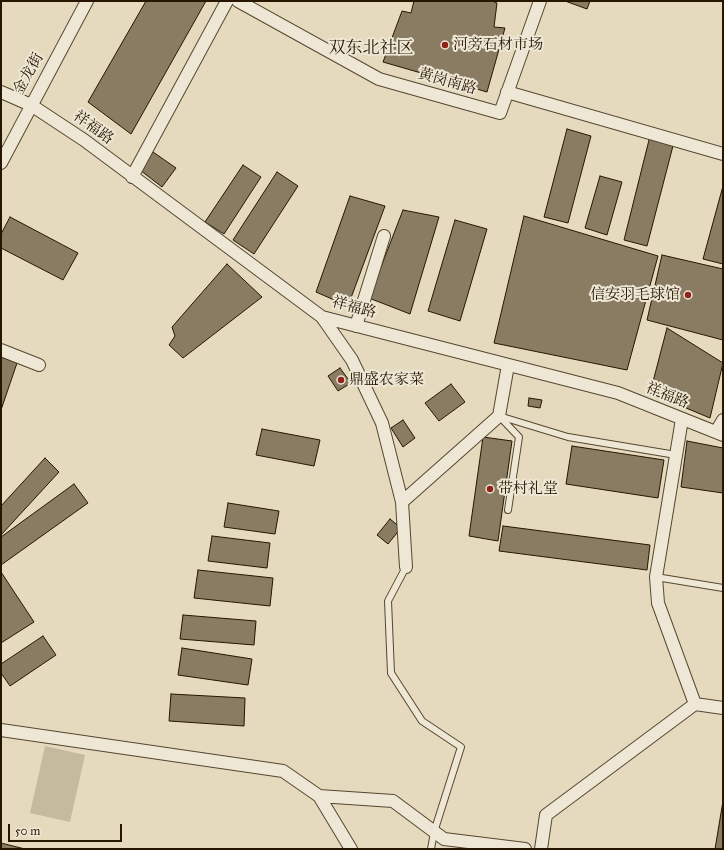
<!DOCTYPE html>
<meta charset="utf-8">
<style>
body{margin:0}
#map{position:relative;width:724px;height:850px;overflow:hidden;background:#e5dabe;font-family:"IM FELL Great Primer",serif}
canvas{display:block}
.frame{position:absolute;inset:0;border:2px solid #261600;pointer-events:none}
.scale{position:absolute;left:8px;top:824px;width:114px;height:18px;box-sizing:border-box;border:2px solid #261600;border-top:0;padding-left:5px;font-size:12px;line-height:14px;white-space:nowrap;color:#261600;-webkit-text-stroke:3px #eee7d5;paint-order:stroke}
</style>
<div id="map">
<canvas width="724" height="850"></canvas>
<div class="frame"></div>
<div class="scale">50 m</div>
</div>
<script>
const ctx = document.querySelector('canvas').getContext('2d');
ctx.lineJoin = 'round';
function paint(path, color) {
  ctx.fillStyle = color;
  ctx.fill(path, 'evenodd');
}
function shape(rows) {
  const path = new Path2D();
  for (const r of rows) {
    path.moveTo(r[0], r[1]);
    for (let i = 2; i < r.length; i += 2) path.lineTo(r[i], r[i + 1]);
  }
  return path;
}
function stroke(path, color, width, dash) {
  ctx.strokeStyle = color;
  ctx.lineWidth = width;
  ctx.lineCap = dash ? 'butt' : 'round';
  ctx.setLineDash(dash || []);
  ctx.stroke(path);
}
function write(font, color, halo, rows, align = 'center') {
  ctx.font = font + ' "IM FELL Great Primer","Noto Serif SC",serif';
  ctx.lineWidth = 4;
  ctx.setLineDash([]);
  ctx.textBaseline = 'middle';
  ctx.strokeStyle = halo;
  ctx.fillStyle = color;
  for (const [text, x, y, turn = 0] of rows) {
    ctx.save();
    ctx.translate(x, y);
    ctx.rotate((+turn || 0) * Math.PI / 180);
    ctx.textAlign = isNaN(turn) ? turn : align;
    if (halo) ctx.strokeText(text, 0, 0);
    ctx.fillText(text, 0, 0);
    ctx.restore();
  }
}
const green = shape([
 [45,746,85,755,70,822,30,813]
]);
const building = shape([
 [146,1,206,1,131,134,88,102,146,1],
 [414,1,492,1,497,3,494,27,505,28,487,92,383,62,402,11,411,13,414,1],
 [565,1,590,1,587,9,565,1],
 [567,129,591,136,568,223,544,217,567,129],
 [650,136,674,142,647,246,624,240,650,136],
 [153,152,176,168,162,187,140,170,153,152],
 [243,165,261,177,224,234,205,222,243,165],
 [277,172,298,186,254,254,233,240,277,172],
 [600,176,622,182,607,235,585,228,600,176],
 [723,186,723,264,703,259,723,186],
 [350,196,385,206,348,306,316,292,350,196],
 [403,210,439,217,410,314,369,298,403,210],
 [524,216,658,256,627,370,494,343,524,216],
 [10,217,78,253,63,280,1,248,1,234,10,217],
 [455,220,487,229,460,321,428,311,455,220],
 [662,255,723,269,723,340,647,320,662,255],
 [227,264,262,297,183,358,169,345,175,336,172,327,227,264],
 [667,328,723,363,710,418,650,393,667,328],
 [1,357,17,363,1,410,1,357],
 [340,368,351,383,338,391,328,376,340,368],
 [451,384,465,402,439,421,425,403,451,384],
 [529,398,542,400,540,408,528,406,529,398],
 [403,420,415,438,403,447,391,428,403,420],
 [262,429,320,440,314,466,256,455,262,429],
 [483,437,512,441,498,541,469,536,483,437],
 [687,441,723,448,723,493,681,487,687,441],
 [572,446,664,460,658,498,566,484,572,446],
 [45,458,59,472,1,535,1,506,45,458],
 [74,484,88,503,1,565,1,537,74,484],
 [228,503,279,511,275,534,224,527,228,503],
 [390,519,401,528,388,544,377,535,390,519],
 [503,526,650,545,647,570,499,551,503,526],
 [212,536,270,543,267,568,208,561,212,536],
 [198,570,273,578,270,606,194,598,198,570],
 [1,572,34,622,1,643,1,572],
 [183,615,256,621,254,645,180,639,183,615],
 [43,636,56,655,10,686,1,673,1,664,43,636],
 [182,648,252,659,248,685,178,675,182,648],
 [171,694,245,698,244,726,169,721,171,694],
 [723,801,723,849,715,849,723,801],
 [1,843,25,849,1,849,1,843]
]);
const service = shape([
 [499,416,568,437,676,455],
 [500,417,519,437,508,510],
 [406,567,388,601,391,673,422,721,461,747,434,832,431,849],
 [656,577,723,588]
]);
const minor = shape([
 [238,1,379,79,500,113,540,1],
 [1,92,31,105,84,140,322,317,618,393,723,435],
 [507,92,723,154],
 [1,163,87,1],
 [132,177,227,1],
 [322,317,352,360,382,423,402,502,406,567],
 [356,326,384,236],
 [1,350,39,365],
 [716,432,723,420],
 [402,502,499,416,508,365],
 [695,704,723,708],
 [1,730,283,771,319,796,351,849],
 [319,796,393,801,444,839,525,849],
 [541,849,546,815,695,704,658,603,656,577,682,419]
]);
const markers = [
 [445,45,4,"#8f2418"],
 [688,295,4,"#8f2418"],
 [341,380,4,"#8f2418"],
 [490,489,4,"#8f2418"]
];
const poiNames = [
 ["河旁石材市场",453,45],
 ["信安羽毛球馆",680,295,"right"],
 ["鼎盛农家菜",349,380],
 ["带村礼堂",498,489]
];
const streetNames = [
 ["金龙街",29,74,-61],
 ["黄岗南路",447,82,16],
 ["祥福路",93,128,36],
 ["祥福路",354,308,15],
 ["祥福路",667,396,22]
];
const quarterNames = [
 ["双东北社区",371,49]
];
paint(green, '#c5b99e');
paint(building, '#897c63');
stroke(building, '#261600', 1);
stroke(service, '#564730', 8);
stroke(minor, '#564730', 14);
stroke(service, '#eee7d5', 6);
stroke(minor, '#eee7d5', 12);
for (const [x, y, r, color] of markers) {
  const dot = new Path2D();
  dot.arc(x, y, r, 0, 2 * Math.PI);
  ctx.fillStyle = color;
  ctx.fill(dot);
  stroke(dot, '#eee7d5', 1.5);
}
write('15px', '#261600', '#eee7d5', poiNames, 'left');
write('15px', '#261600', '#eee7d5', streetNames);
write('17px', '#261600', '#eee7d5', quarterNames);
</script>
